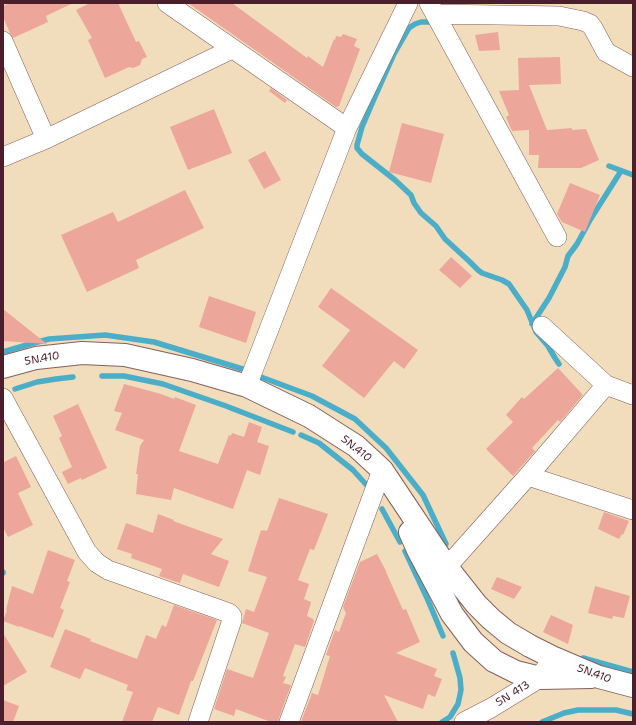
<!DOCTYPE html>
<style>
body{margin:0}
#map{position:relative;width:636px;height:725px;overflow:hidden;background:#f1dcbb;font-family:"Shantell Sans",sans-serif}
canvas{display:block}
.frame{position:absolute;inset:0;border:4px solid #4a1f2b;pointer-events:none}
</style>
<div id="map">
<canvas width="636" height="725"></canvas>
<div class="frame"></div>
</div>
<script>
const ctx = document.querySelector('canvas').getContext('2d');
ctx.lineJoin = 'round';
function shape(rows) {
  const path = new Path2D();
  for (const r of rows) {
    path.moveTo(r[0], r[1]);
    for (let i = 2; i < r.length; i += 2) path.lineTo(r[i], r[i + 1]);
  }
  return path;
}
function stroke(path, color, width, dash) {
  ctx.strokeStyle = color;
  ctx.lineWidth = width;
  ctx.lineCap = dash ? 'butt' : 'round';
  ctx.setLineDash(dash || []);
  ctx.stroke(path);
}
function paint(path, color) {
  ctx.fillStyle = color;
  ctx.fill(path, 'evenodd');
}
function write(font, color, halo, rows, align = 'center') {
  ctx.font = font + ' "Shantell Sans",sans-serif';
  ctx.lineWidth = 3.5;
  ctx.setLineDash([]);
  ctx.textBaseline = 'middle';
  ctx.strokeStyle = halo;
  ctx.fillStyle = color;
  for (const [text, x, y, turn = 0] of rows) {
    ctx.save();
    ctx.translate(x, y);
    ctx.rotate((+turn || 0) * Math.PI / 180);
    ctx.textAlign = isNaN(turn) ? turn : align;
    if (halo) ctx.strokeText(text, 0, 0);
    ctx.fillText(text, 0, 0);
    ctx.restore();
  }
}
const stream = shape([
 [436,22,421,22,415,24,409,28,394,54,374,99,362,127,357,145,357,148,362,154,395,180,411,195,414,203,421,213,436,226,445,239,470,262,478,270,482,273,502,280,509,284,527,310,536,332,548,346,555,358,559,364],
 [609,166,633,175],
 [532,324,549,298,565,267,568,256,577,244,590,220,621,171],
 [3,352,30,344,49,339,105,335,154,342,236,367,246,370],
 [102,376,124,376,163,384,226,406,293,432],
 [261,377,312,396,355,419,386,448,423,495,446,544],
 [15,389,37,382,56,379,73,377],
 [301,435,319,443,353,470,371,490],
 [382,509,400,542],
 [405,551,427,598,443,636],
 [3,572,3,573],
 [583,658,633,672],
 [442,722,450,717,458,704,461,690,460,678,455,660,453,653],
 [542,722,564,713,578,710,616,710,633,714]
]);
const building = shape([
 [10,3,73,3,46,16,48,22,13,38,10,33,3,17,3,6],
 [90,3,118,3,136,42,139,41,147,57,142,59,140,65,133,68,129,67,105,78,88,40,92,38,76,10],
 [188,3,232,3,307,58,308,56,323,67,334,39,335,40,336,36,341,37,343,34,357,39,354,46,360,49,339,106,336,107],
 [498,32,500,50,479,51,475,35],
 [560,57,561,84,529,85,547,130,572,128,572,130,586,129,599,160,581,168,538,168,539,155,529,155,529,130,512,131,506,117,509,115,499,91,519,90,518,58],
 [271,88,287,100,285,103,269,91],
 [214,109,232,153,188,170,170,127],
 [402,123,444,134,431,183,389,172],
 [265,151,281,180,264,189,248,160],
 [570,183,600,195,585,232,562,222,557,214],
 [185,190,204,228,136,260,139,268,87,292,61,235,113,212,118,222],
 [451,257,472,276,460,288,439,270],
 [331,288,418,350,404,369,394,361,364,398,322,366,350,330,318,307],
 [209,296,256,312,246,343,199,327],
 [3,309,47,344,3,341],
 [558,368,583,395,560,422,558,420,532,448,535,451,513,476,486,449,513,422,506,415,522,397,524,399],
 [124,384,161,394,174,399,175,397,196,405,179,451,218,464,229,435,231,436,232,433,244,437,249,422,262,427,257,442,269,446,260,475,247,470,233,509,174,488,171,500,136,494,138,474,136,474,140,446,144,440,115,430,122,413,114,411],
 [78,404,107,468,82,480,81,478,68,484,62,472,72,467,59,438,62,436,53,416],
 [16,456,31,487,18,493,33,525,8,537,3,527,3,460,4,462],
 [279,498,328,514,314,550,310,549,298,580,309,584,304,599,311,602,307,616,313,619,313,620,314,621,305,647,295,644,283,676,286,677,283,683,291,685,279,718,278,722,271,722,236,709,234,716,214,709,227,669,253,678,269,633,242,623,246,609,254,612,267,577,248,571,261,530,263,531,263,530,267,531],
 [604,512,629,521,623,535,622,534,619,539,598,529],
 [158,514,174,520,173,521,223,539,211,554,229,561,219,587,183,574,180,583,159,576,162,569,131,558,132,554,117,549,126,523,153,533],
 [48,550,75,560,67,581,70,582,60,608,64,610,53,638,19,626,19,627,3,621,7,610,6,610,12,586,33,594],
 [377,554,386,571,386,572,403,610,406,609,420,642,396,653,437,669,434,676,442,679,435,697,428,694,423,709,384,695,398,722,301,722,312,693,318,695,330,656,326,655,335,630,339,632,346,613,343,607,360,562],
 [497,577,522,587,514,599,491,589],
 [595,586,630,596,624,618,613,616,612,619,588,613],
 [174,605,217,620,193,681,191,681,179,715,158,707,152,722,122,722,133,692,126,690,128,685,85,668,80,679,50,667,65,629,91,639,90,641,137,659,146,635,156,639,162,625,166,627],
 [551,615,573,625,568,644,543,632],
 [3,633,27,672,3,686],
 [3,700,19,706,13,722,3,722]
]);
const minor = shape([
 [167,3,347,128],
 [429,3,557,237],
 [435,14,559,16,583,21,590,24,593,28,606,52,633,67],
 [3,41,46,139],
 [3,157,46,139,232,49],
 [542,326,606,385],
 [247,386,347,128,408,3],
 [3,398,87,552,97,563,108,570,229,613,232,616,232,620,198,722],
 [528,476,633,510],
 [438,577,528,476,606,385,633,395],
 [289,722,382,470],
 [464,722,491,708,540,678,545,669]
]);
const tertiary = shape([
 [3,367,36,358,82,353,125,355,192,370,247,386,309,416,356,446,382,470,446,566,476,604,491,619,508,633,530,646,552,657,599,677,633,686],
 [410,532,418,550,452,614,473,642,494,661,516,672,540,678,591,677]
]);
const streetNames = [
 ["5N.410",42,359,-10],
 ["5N.410",356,449,38],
 ["5N.410",594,674,20],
 ["5N 413",513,694,-32]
];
stroke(stream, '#4aaec9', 5.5);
paint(building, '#eca79a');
stroke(minor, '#84615d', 20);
stroke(tertiary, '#84615d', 24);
stroke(minor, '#fff', 19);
stroke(tertiary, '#fff', 22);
write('11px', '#4a1f2b', '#fff', streetNames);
</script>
